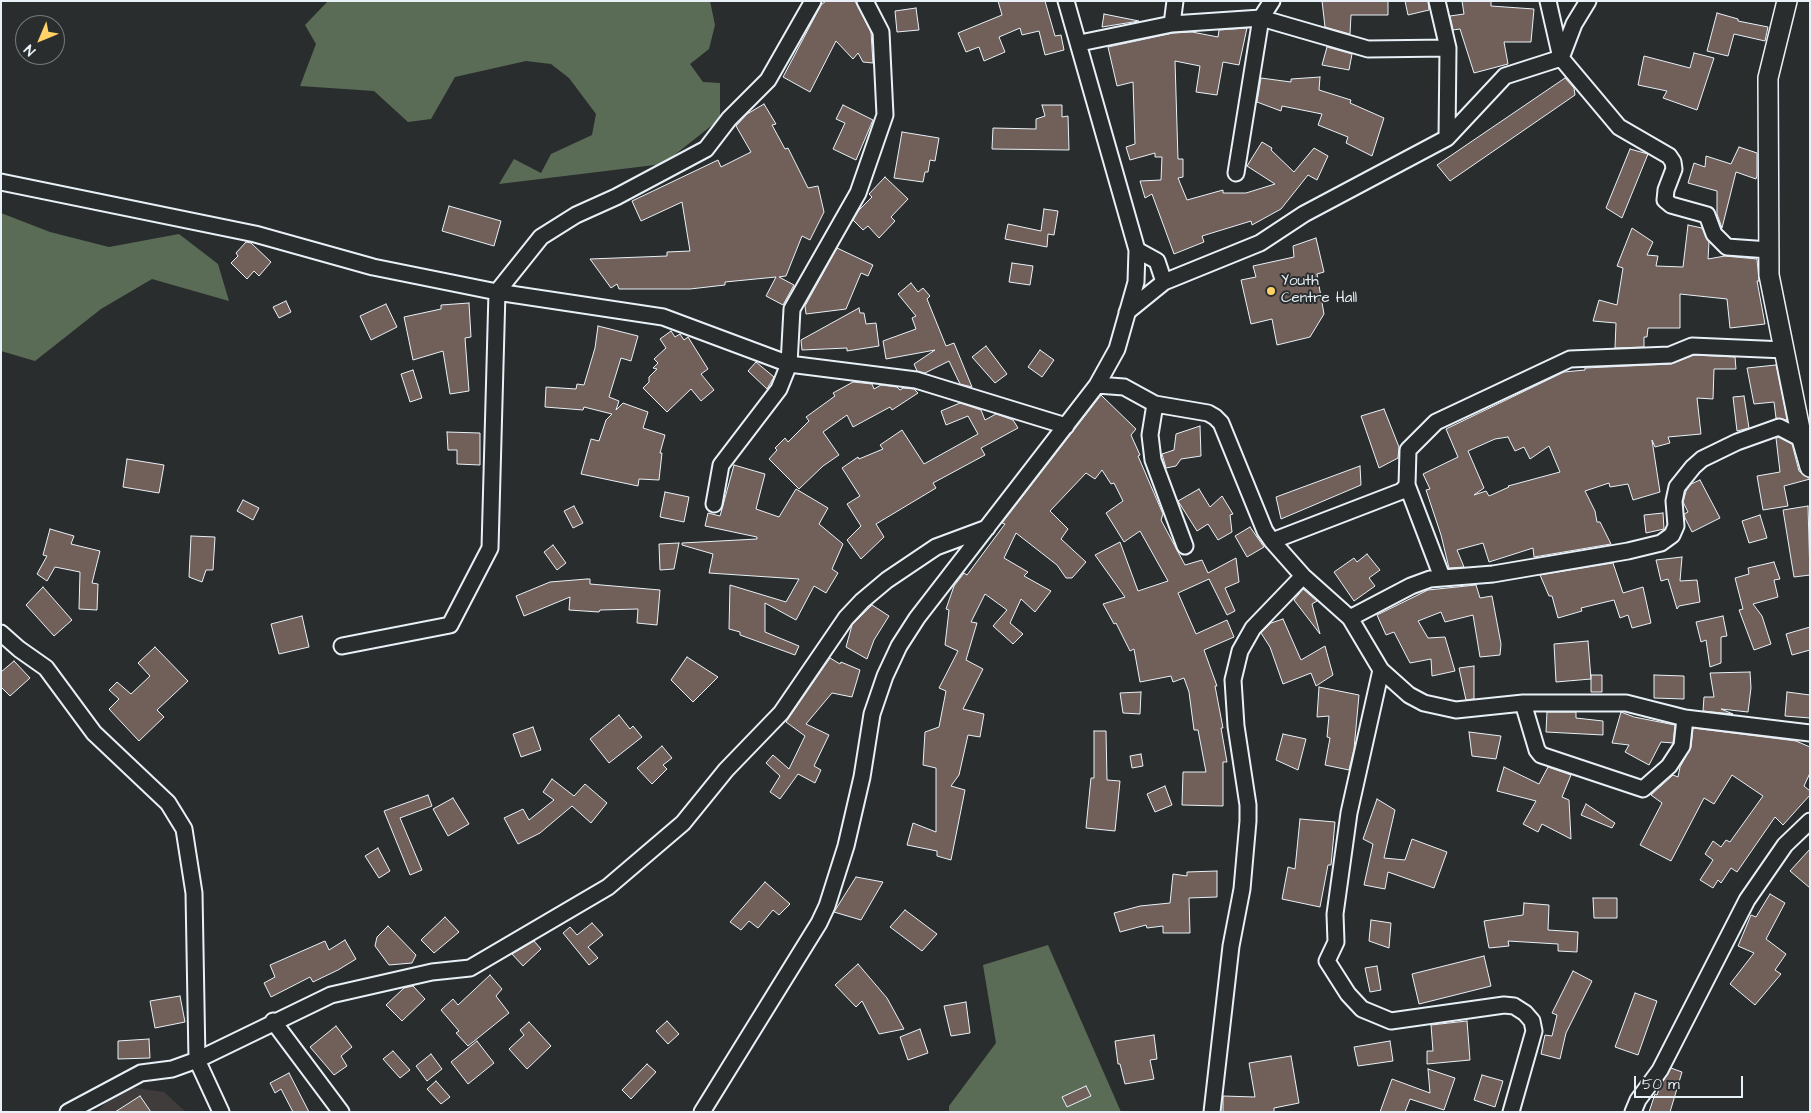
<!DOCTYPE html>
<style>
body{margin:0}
#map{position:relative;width:1811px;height:1113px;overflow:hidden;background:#2a2d2e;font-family:"Architects Daughter",sans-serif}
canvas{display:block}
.frame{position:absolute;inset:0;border:2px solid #e8f1f8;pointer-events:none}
.north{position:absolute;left:15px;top:15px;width:50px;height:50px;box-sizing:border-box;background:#2a2d2e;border:1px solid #767b7f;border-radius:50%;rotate:225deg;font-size:14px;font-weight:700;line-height:20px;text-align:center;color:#e8f1f8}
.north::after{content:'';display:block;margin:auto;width:18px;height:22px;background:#ffd166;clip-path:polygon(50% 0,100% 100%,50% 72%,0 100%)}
.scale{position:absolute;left:1634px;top:1076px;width:109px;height:22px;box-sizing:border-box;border:2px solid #e8f1f8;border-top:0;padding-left:6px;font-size:15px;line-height:18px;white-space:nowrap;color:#e8f1f8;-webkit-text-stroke:4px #2a2d2e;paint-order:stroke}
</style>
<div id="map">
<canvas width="1811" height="1113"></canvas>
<div class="frame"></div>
<div class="north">N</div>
<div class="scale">50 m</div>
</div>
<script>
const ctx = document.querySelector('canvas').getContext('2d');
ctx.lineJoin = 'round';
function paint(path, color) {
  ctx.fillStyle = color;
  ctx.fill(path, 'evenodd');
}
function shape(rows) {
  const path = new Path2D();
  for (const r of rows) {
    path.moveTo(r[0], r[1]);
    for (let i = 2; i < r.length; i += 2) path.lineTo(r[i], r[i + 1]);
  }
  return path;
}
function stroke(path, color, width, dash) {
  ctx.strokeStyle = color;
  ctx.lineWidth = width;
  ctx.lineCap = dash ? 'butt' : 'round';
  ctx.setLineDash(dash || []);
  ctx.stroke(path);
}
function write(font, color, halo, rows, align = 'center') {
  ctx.font = font + ' "Architects Daughter",sans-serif';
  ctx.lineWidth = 4;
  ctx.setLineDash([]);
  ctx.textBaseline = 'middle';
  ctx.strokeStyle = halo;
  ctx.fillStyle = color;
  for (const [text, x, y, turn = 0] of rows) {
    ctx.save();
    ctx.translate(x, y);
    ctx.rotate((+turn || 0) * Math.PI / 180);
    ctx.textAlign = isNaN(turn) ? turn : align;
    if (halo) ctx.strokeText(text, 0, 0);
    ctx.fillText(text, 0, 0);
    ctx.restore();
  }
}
const built = shape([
 [121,1086,164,1092,186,1112,97,1112]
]);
const green = shape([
 [328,1,710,1,715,25,709,49,690,64,703,82,720,83,720,119,663,164,499,184,514,159,541,173,551,154,592,135,596,114,569,78,551,64,526,61,455,77,431,119,408,122,374,91,300,86,316,44,305,25],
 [1,213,50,232,109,247,179,234,218,264,229,301,152,279,101,309,35,361,1,351],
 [1048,945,1121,1112,949,1112,949,1106,996,1043,983,965]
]);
const building = shape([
 [826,1,855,1,871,32,873,63,863,62,858,53,853,59,836,41,810,92,783,77,821,5,826,1],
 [998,1,1045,1,1055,36,1061,35,1064,50,1045,55,1039,31,1022,35,1020,28,999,37,1005,52,984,61,979,47,966,52,958,33,1002,15,998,1],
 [1322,1,1388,1,1388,15,1351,15,1350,34,1325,27,1322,1],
 [1405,1,1428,1,1429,10,1408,15,1405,1],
 [1462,1,1491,1,1491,6,1534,9,1531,42,1504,42,1508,64,1474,73,1460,29,1453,30,1450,16,1464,14,1462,1],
 [916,8,919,30,897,32,895,11,916,8],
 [1717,13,1738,19,1738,21,1768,27,1765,41,1734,34,1728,56,1707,51,1717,13],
 [1104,14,1139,21,1102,27,1104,14],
 [1247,28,1239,65,1223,62,1217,95,1196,92,1200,66,1175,61,1178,159,1183,159,1183,177,1178,178,1187,200,1223,190,1223,193,1246,193,1275,184,1247,166,1262,142,1272,148,1271,150,1294,172,1314,148,1328,156,1317,180,1308,175,1281,209,1252,225,1251,221,1202,236,1204,242,1174,254,1152,194,1145,198,1140,181,1161,180,1162,157,1155,157,1155,153,1130,160,1126,147,1135,144,1133,82,1117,86,1108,47,1173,33,1192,32,1218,37,1219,30,1247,28],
 [1327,47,1352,54,1349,70,1322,65,1327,47],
 [1694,53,1714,58,1697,110,1663,98,1667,91,1638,85,1644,56,1690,68,1694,53],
 [1320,77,1319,90,1351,100,1350,103,1384,118,1372,156,1346,143,1348,137,1318,125,1322,114,1282,106,1281,111,1257,102,1261,78,1291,82,1291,79,1320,77],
 [1565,78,1574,88,1575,95,1450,181,1437,165,1565,78],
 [764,104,776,124,772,125,785,149,788,148,808,188,818,186,824,212,810,240,802,236,786,276,779,277,794,285,783,305,766,296,776,277,725,282,725,285,690,289,619,289,617,284,611,288,590,259,667,256,667,252,690,251,682,202,641,221,632,201,718,160,721,167,751,152,736,126,747,114,764,104],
 [843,105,873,120,856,160,833,149,845,123,836,119,843,105],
 [1042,105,1062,105,1062,117,1068,116,1069,150,992,149,993,128,1036,129,1036,119,1045,116,1042,105],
 [902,132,939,138,935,161,930,160,928,172,925,172,923,182,894,178,902,132],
 [1739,147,1757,153,1757,176,1756,179,1736,172,1722,228,1717,214,1717,191,1688,183,1694,163,1705,167,1706,156,1731,164,1739,147],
 [1630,149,1648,154,1622,218,1606,208,1630,149],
 [885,177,908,199,891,217,895,221,879,238,868,226,863,230,853,220,859,210,872,197,869,194,885,177],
 [449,206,501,221,494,246,442,231,449,206],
 [1044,209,1058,211,1054,235,1048,234,1047,247,1005,239,1008,224,1041,231,1044,209],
 [1688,225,1702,228,1709,242,1708,259,1725,256,1757,259,1759,281,1757,281,1765,324,1730,328,1727,299,1680,294,1680,328,1648,328,1647,337,1644,337,1644,347,1615,348,1616,323,1593,321,1599,300,1617,305,1623,268,1617,266,1632,228,1653,242,1647,255,1658,256,1656,266,1683,267,1688,225],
 [1316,238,1324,272,1317,274,1324,314,1310,337,1277,345,1272,319,1251,324,1241,280,1256,277,1253,266,1294,257,1293,246,1316,238],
 [246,242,251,243,271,262,259,276,254,271,247,279,231,263,238,256,236,253,246,242],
 [837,248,873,265,868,276,861,273,846,309,806,314,805,306,837,248],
 [1012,263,1033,266,1030,285,1009,282,1012,263],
 [911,283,918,292,923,288,930,296,927,299,946,346,954,343,972,387,960,384,949,361,925,373,917,371,914,364,935,350,886,359,883,341,916,329,912,318,916,316,898,294,911,283],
 [286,301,291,312,279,318,273,307,286,301],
 [469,303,471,337,465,338,469,391,450,394,443,351,413,360,404,317,441,309,441,305,469,303],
 [386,304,397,327,371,340,360,316,386,304],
 [859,308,860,313,864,313,866,324,876,323,879,346,847,351,847,348,802,350,801,340,859,308],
 [598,326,638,336,631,361,621,358,609,397,619,401,616,410,623,403,648,412,643,428,665,435,660,453,662,453,659,480,639,479,638,486,581,474,591,439,599,441,606,420,612,414,584,407,583,410,545,407,546,387,576,389,577,384,584,385,595,348,598,326],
 [671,331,675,337,680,334,684,340,688,337,708,369,701,374,714,390,701,401,691,389,667,412,643,388,649,382,649,377,657,369,653,368,658,363,654,359,666,348,660,339,671,331],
 [986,346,1007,374,995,383,972,357,986,346],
 [1040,350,1054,360,1042,377,1028,367,1040,350],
 [1694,355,1735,357,1736,369,1714,369,1713,399,1697,398,1701,434,1668,437,1670,443,1655,447,1652,440,1660,492,1633,500,1628,484,1610,487,1609,483,1585,491,1595,511,1597,522,1600,522,1611,544,1534,557,1533,548,1489,562,1483,543,1457,550,1464,567,1449,568,1441,535,1426,490,1430,489,1423,474,1458,457,1446,429,1564,372,1585,370,1585,368,1671,364,1694,355],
 [1508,437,1515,451,1524,447,1530,459,1549,446,1560,472,1508,486,1509,487,1489,496,1486,491,1474,495,1484,488,1468,451,1495,439,1508,437],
 [756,362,774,377,767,389,748,371,756,362],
 [1776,365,1787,420,1776,418,1774,402,1754,404,1747,368,1776,365],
 [413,370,422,398,410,402,401,374,413,370],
 [853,382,872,384,874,389,881,385,897,387,900,390,903,388,914,389,918,393,892,410,890,407,853,427,847,415,823,432,839,455,823,466,799,489,769,459,777,450,775,448,785,438,788,442,809,421,806,417,835,396,833,393,853,382],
 [1101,395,1136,429,1131,435,1140,455,1138,456,1163,514,1161,520,1185,565,1202,560,1208,573,1236,558,1239,582,1225,588,1235,611,1227,615,1209,579,1178,593,1196,634,1227,620,1234,637,1204,650,1217,686,1215,686,1223,728,1221,728,1227,762,1223,762,1223,806,1182,805,1183,772,1206,772,1198,730,1194,730,1189,692,1184,678,1173,682,1171,676,1140,682,1134,649,1130,651,1116,623,1114,624,1103,604,1125,597,1095,555,1120,542,1138,591,1168,581,1140,531,1124,542,1106,513,1123,501,1114,483,1111,484,1102,470,1095,479,1086,473,1050,511,1068,529,1061,539,1086,562,1072,578,1066,578,1057,565,1016,533,1004,558,1028,572,1024,576,1051,591,1035,612,1021,599,1010,623,1023,634,1013,644,993,626,1007,610,985,594,971,622,977,623,966,660,983,669,963,709,984,714,980,737,968,735,959,775,951,786,965,790,951,860,937,856,937,851,907,845,913,823,936,832,936,768,923,765,925,732,939,727,946,691,939,688,958,651,945,645,949,610,946,609,954,586,964,573,967,575,1005,524,1002,523,1101,395],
 [1744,396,1749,428,1737,431,1733,397,1744,396],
 [960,403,981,410,985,420,996,414,1013,420,1018,428,981,448,985,455,933,483,936,488,876,524,884,537,861,559,847,540,861,526,847,504,860,496,842,468,858,457,859,459,883,449,880,445,902,430,924,464,978,434,968,416,946,425,941,411,960,403],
 [1384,409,1399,447,1398,458,1379,468,1361,416,1384,409],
 [1200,426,1201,456,1181,459,1176,466,1166,468,1162,454,1174,450,1176,434,1200,426],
 [447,432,480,433,480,465,457,464,457,450,448,450,447,432],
 [1778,437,1792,444,1799,471,1810,479,1784,486,1788,506,1763,510,1757,476,1780,472,1776,438,1778,437],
 [127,459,164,465,159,493,123,487,127,459],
 [734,465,765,474,756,509,779,517,796,489,828,508,819,524,843,544,832,569,838,573,826,593,814,586,796,620,765,603,765,632,799,646,795,655,740,635,740,632,729,629,730,585,786,602,799,579,709,573,713,554,682,545,682,543,757,539,757,537,705,526,708,513,720,516,734,465],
 [1360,466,1361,485,1281,519,1276,497,1360,466],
 [1700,480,1720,518,1692,532,1685,518,1684,514,1688,512,1683,502,1686,491,1691,484,1700,480],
 [1199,489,1210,507,1222,496,1233,514,1230,515,1232,532,1218,540,1208,524,1197,531,1178,501,1199,489],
 [665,492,689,497,684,522,660,517,665,492],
 [243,500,259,508,253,520,237,511,243,500],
 [574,506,583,523,573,528,564,511,574,506],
 [1808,506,1810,575,1794,577,1783,510,1808,506],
 [1663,513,1664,529,1646,533,1644,515,1663,513],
 [1760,515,1767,538,1749,543,1742,521,1760,515],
 [1250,527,1264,547,1247,557,1235,536,1250,527],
 [50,529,74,536,71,544,100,551,92,583,98,584,97,610,79,609,80,572,55,567,47,581,37,574,47,556,43,555,50,529],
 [191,536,215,537,213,570,206,570,202,582,189,577,191,536],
 [679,543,674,569,660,570,659,544,679,543],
 [553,545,566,563,557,570,544,552,553,545],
 [1367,554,1380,570,1369,578,1375,586,1354,601,1334,572,1354,558,1357,562,1367,554],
 [1682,557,1680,581,1697,580,1700,602,1679,606,1677,609,1668,579,1661,581,1656,560,1682,557],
 [1774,562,1780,579,1774,580,1778,597,1753,604,1762,616,1771,644,1754,650,1739,610,1743,609,1735,578,1749,574,1748,568,1774,562],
 [1613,563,1623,593,1643,587,1651,623,1632,628,1628,615,1620,618,1614,600,1581,608,1582,611,1558,618,1552,596,1549,596,1540,575,1613,563],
 [587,579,590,579,590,584,660,590,657,625,637,623,638,609,600,610,599,612,569,610,570,597,524,616,516,596,550,582,587,579],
 [1476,585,1480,598,1492,596,1501,644,1500,655,1480,657,1473,615,1445,622,1441,612,1418,621,1428,638,1445,637,1455,671,1432,676,1431,659,1410,663,1394,632,1386,635,1377,615,1428,590,1476,585],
 [43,587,72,620,54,636,26,605,43,587],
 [1303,589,1317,601,1312,604,1320,634,1294,600,1303,589],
 [872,605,889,616,874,640,867,659,846,647,852,625,872,605],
 [302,616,309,647,279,654,271,624,302,616],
 [1723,616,1727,636,1721,637,1721,663,1710,667,1706,640,1701,642,1696,622,1723,616],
 [1283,619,1301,660,1325,646,1333,675,1316,686,1311,673,1283,684,1270,647,1261,633,1271,623,1283,619],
 [1810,627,1810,650,1792,655,1786,634,1810,627],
 [1588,641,1591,679,1556,682,1554,644,1588,641],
 [155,647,188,681,157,710,164,717,139,741,109,709,119,699,109,690,117,682,131,694,150,676,138,663,155,647],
 [687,657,718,677,693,702,671,680,687,657],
 [830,658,840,664,841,662,860,670,852,697,832,693,806,724,829,735,814,766,821,770,815,783,798,774,780,799,770,792,780,776,766,763,773,755,789,769,805,736,786,722,830,658],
 [14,661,30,678,10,696,1,687,1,672,14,661],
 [1474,666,1474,699,1466,700,1459,668,1474,666],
 [1750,672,1751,688,1748,712,1721,709,1733,714,1703,711,1704,697,1714,697,1710,673,1750,672],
 [1591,675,1602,675,1602,692,1591,692,1591,675],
 [1654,675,1684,676,1684,699,1654,698,1654,675],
 [1319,687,1359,695,1354,749,1349,770,1325,765,1330,738,1327,737,1329,716,1317,717,1319,687],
 [1141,692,1140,714,1123,713,1120,693,1141,692],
 [1787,692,1810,695,1810,718,1785,716,1787,692],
 [1547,712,1576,712,1576,718,1603,721,1603,735,1546,732,1547,712],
 [1621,712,1634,717,1675,725,1673,743,1661,742,1649,765,1625,752,1629,745,1612,743,1621,712],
 [619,715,630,729,633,726,642,737,609,763,590,739,619,715],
 [533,727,541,750,521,757,513,734,533,727],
 [1693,728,1796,741,1810,747,1810,773,1804,786,1810,791,1810,795,1783,825,1775,817,1737,872,1731,868,1721,883,1718,880,1713,888,1700,880,1713,860,1705,854,1713,841,1721,847,1726,840,1730,842,1763,796,1732,775,1714,804,1704,798,1671,861,1640,845,1662,803,1651,795,1673,775,1678,777,1680,767,1691,747,1693,728],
 [1094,731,1106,731,1107,780,1120,781,1115,831,1086,828,1091,778,1094,778,1094,731],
 [1469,732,1501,736,1496,759,1472,756,1469,732],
 [1283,734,1306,739,1298,770,1276,760,1283,734],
 [662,746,672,758,663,765,667,769,652,784,637,768,662,746],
 [1141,754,1143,766,1132,768,1130,756,1141,754],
 [1504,767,1539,784,1548,767,1571,775,1562,797,1569,800,1571,839,1542,824,1538,832,1523,824,1536,801,1497,791,1504,767],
 [552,779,574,796,585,784,607,803,591,823,572,806,540,833,518,844,504,818,523,809,529,820,554,800,543,792,552,779],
 [1165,786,1172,805,1155,812,1147,794,1165,786],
 [428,795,432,806,400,818,422,870,410,875,384,811,428,795],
 [453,798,469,824,448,836,433,809,453,798],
 [1377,799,1395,810,1384,858,1405,860,1412,839,1447,852,1434,888,1388,872,1385,889,1364,885,1373,844,1363,839,1377,799],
 [1586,804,1615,823,1612,828,1581,815,1586,804],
 [1300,819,1335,822,1331,865,1328,865,1320,907,1282,899,1288,867,1295,869,1300,819],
 [378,848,390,871,379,878,365,856,378,848],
 [1810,849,1810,888,1790,871,1810,849],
 [1217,871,1217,897,1189,898,1190,933,1163,933,1163,926,1147,928,1146,925,1120,932,1114,913,1140,906,1170,903,1173,874,1187,876,1187,872,1217,871],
 [856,877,883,882,861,920,834,912,856,877],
 [765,882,790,904,779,915,773,910,758,928,749,921,741,930,730,922,765,882],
 [1770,894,1785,903,1766,939,1786,954,1775,970,1781,974,1755,1005,1730,984,1754,953,1738,946,1751,915,1756,917,1770,894],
 [1593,898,1617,898,1617,918,1594,918,1593,898],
 [1524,903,1549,905,1548,930,1578,932,1577,952,1558,951,1558,944,1508,941,1509,946,1489,948,1484,921,1523,915,1524,903],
 [905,910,937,934,922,951,890,927,905,910],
 [445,917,459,932,434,953,421,940,445,917],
 [1371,920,1391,923,1389,948,1369,941,1371,920],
 [592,923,603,935,588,947,598,958,589,965,563,933,570,927,577,935,592,923],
 [388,926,416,955,412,963,389,965,375,946,377,937,388,926],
 [345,940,356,959,338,970,313,982,310,977,271,997,264,983,275,977,270,965,325,941,329,950,345,940],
 [534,941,541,949,523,966,512,954,534,941],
 [1484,956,1491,986,1419,1004,1412,974,1484,956],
 [858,964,887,998,904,1029,879,1034,862,1001,856,1007,835,985,858,964],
 [1377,966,1381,990,1370,992,1365,968,1377,966],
 [1573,971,1592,981,1566,1033,1560,1059,1541,1054,1545,1035,1552,1036,1557,1015,1552,1013,1573,971],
 [490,975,502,989,496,996,509,1013,468,1046,456,1033,459,1031,441,1010,453,999,458,1005,490,975],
 [413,986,425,999,402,1021,386,1005,404,988,413,986],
 [1635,993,1657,1001,1638,1055,1615,1047,1635,993],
 [180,996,185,1022,155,1028,150,1001,180,996],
 [966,1002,970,1033,951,1036,944,1006,966,1002],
 [667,1021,679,1034,668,1044,656,1031,667,1021],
 [1467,1021,1470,1060,1427,1064,1427,1051,1433,1051,1431,1025,1467,1021],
 [529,1022,551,1046,527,1069,509,1049,524,1035,520,1030,529,1022],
 [336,1026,352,1047,341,1056,347,1066,334,1075,310,1047,336,1026],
 [920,1029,928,1053,908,1060,900,1037,920,1029],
 [1154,1035,1157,1059,1150,1060,1154,1079,1125,1084,1120,1064,1118,1064,1115,1041,1154,1035],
 [149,1039,150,1058,118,1059,118,1041,149,1039],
 [477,1041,494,1063,468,1084,451,1062,477,1041],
 [1390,1041,1393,1061,1358,1066,1354,1047,1390,1041],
 [393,1051,410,1070,400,1078,383,1059,393,1051],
 [431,1054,442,1069,427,1081,416,1066,431,1054],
 [1291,1056,1299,1103,1274,1108,1274,1112,1223,1112,1223,1096,1255,1097,1249,1063,1291,1056],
 [647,1064,656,1072,631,1099,622,1090,647,1064],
 [1671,1068,1682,1072,1670,1112,1649,1112,1655,1094,1657,1095,1660,1086,1671,1068],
 [1428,1069,1455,1078,1444,1110,1410,1099,1405,1112,1380,1112,1392,1079,1430,1093,1428,1069],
 [289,1073,309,1112,293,1112,281,1089,275,1093,270,1083,289,1073],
 [1482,1075,1503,1081,1495,1107,1474,1100,1482,1075],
 [436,1081,450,1097,441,1104,427,1089,436,1081],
 [1086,1086,1091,1096,1067,1107,1062,1097,1086,1086],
 [140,1096,151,1112,115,1112,140,1096]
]);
const minor = shape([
 [1437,1,1448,48,1447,138],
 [1548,1,1561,58,1619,127,1669,156,1673,162,1674,169,1666,190,1665,200,1671,205,1707,215,1714,234,1727,247,1769,250],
 [1172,24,1175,1],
 [1080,43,1172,24,1261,18,1272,1],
 [1236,173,1261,18,1368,49,1448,48],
 [1,182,255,234,373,267,497,292,663,317,789,364,916,380,1066,426],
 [1137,250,1157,261,1164,282],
 [1127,312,1164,282,1260,243,1304,214,1447,138,1505,76,1561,58,1574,24,1588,1],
 [1097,385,1124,387,1155,404,1208,413,1215,417,1221,423,1265,531,1272,541,1303,576,1350,618,1381,670,1409,695,1424,703,1456,710,1523,703,1626,703,1685,718,1810,733],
 [1155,404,1150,435,1153,460,1185,546],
 [714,504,721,465,779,389,789,364,792,309,858,193,885,115,881,32,865,1],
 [1272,541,1402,491,1407,485],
 [1442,577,1407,485,1408,450,1436,422,1570,359,1670,355,1692,346,1785,350],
 [1350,618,1411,586,1430,579,1493,574,1628,551,1661,543,1672,535,1676,526,1674,501,1677,487,1693,467,1702,459,1737,442,1779,427,1802,439],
 [1,633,19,649,46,668,94,733,168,803,184,829,194,893,197,1060,221,1112],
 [342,646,450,625,490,548,497,292,541,237,576,215,616,197,706,149,729,119,768,80,813,1],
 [1381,670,1349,813,1335,914,1336,942,1327,961,1348,994,1362,1009,1391,1021,1504,1005,1514,1006,1525,1013,1532,1021,1534,1031,1511,1112],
 [1523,703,1537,750,1541,755,1643,789,1669,766,1682,746,1685,718],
 [273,1021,341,1112],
 [68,1112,141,1073,172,1069,197,1060,331,995,432,972,470,968,608,887,683,823,726,770,781,713,846,618,862,601,887,580,936,547,987,528],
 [702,1112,819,923,827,906,846,846,862,777,872,714,885,676,899,646,917,618,1097,385,1117,349,1136,282,1137,250,1066,1],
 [1212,1112,1231,946,1242,889,1248,821,1248,805,1236,726,1233,680,1240,651,1253,628,1303,576],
 [1633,1112,1638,1100,1660,1070,1747,900,1785,845,1810,821]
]);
const major = shape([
 [1787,1,1768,78,1769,275,1802,439,1810,467]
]);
const markers = [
 [1271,291,5,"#ffd166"]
];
const poiNames = [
 ["Youth",1281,282],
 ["Centre Hall",1281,299]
];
paint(built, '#3f3c3b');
paint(green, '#5b6c56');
paint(building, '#71605a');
stroke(building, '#e8f1f8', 1);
stroke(minor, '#e8f1f8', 19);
stroke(major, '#e8f1f8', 22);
stroke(minor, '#2a2d2e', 15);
stroke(major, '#2a2d2e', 19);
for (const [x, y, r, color] of markers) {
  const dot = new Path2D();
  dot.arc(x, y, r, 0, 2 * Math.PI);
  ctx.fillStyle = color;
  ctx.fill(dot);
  stroke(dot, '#2a2d2e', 2);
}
write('15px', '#e8f1f8', '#2a2d2e', poiNames, 'left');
</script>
